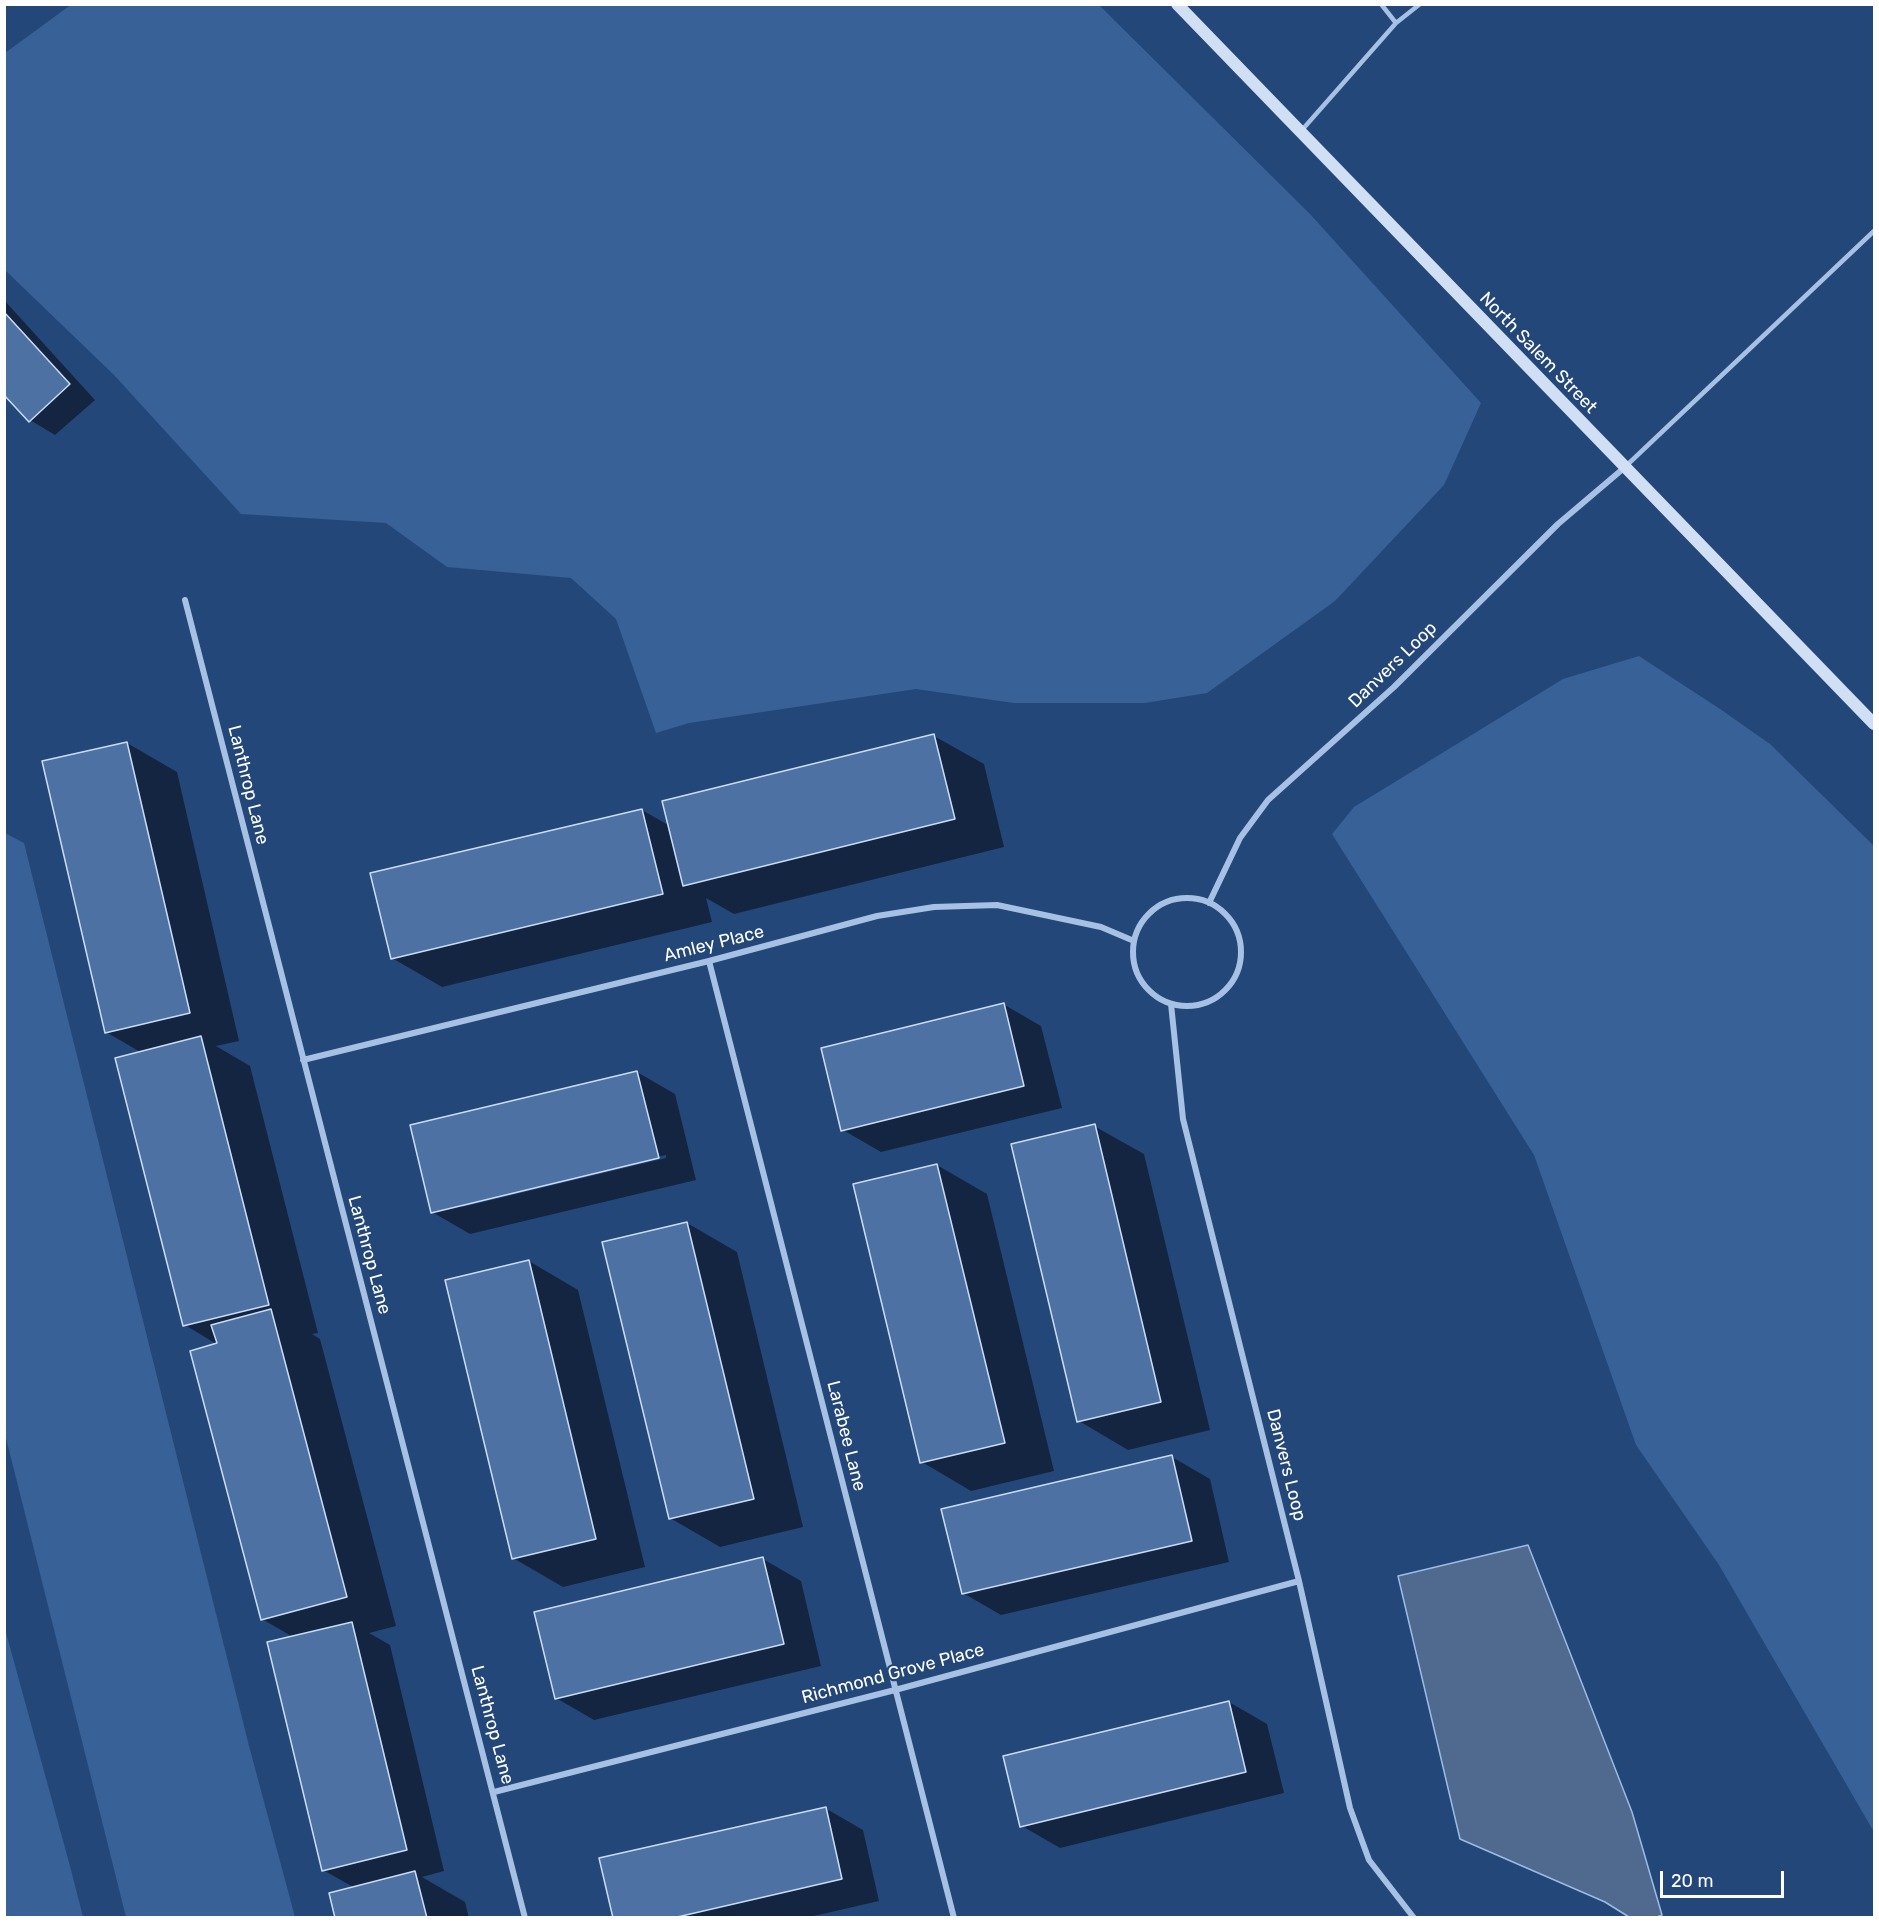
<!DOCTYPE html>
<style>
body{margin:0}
#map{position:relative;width:1879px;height:1922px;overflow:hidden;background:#24477a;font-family:Rubik,sans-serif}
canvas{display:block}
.frame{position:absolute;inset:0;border:6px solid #fff;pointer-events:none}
.scale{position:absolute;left:1660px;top:1871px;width:124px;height:27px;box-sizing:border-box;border:3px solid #fff;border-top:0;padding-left:8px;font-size:18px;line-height:21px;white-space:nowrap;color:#fff;-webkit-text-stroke:4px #24477a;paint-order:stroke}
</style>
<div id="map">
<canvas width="1879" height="1922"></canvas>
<div class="frame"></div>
<div class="scale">20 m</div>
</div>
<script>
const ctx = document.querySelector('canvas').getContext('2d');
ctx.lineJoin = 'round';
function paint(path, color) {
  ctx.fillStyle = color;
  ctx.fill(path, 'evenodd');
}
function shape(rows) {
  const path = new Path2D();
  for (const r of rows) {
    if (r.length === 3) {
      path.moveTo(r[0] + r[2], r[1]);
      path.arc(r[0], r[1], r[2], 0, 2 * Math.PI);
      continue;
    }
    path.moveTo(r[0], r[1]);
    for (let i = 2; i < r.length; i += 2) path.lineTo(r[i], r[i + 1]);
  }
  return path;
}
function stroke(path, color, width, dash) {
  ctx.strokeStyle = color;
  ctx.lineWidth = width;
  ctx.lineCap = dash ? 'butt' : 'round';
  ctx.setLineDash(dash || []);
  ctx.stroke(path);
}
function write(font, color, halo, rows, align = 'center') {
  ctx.font = font + ' Rubik,sans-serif';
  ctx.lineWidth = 4.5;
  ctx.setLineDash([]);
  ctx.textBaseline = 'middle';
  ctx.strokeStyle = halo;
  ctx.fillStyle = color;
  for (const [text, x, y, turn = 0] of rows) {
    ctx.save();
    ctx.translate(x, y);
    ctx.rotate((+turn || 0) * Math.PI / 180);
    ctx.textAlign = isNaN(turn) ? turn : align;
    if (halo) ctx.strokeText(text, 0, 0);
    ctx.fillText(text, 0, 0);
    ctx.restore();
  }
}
const green = shape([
 [72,4,1099,5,1310,214,1481,403,1444,485,1335,601,1207,693,1145,703,1014,703,916,689,689,723,656,733,616,619,571,578,447,567,386,523,241,514,114,375,5,270,5,53],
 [1639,656,1720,709,1770,744,1874,846,1874,1832,1719,1565,1636,1445,1534,1155,1332,834,1354,807,1563,679],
 [5,833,24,843,249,1746,295,1917,126,1917,5,1434],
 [5,1629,70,1866,83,1917,5,1917]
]);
const water = shape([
 [1528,1545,1632,1812,1662,1915,1657,1917,1629,1917,1605,1902,1460,1839,1398,1576,1528,1545]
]);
const shadow = shape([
 [4,300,95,400,55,435,30,420,4,392],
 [934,736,984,764,1004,847,734,914,706,898,712,922,442,987,392,958,642,810,670,826],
 [127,743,177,772,239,1041,216,1046,250,1066,318,1333,312,1334,320,1339,396,1626,369,1633,390,1645,444,1871,422,1877,465,1902,469,1918,337,1918,355,1888,323,1870,293,1637,262,1619,218,1345,185,1325,142,1053,106,1032],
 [1003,1004,1041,1026,1062,1108,881,1152,843,1130],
 [637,1072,675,1094,696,1180,470,1234,432,1212],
 [666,1155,666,1158,462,1207,462,1204],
 [1094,1126,1144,1154,1210,1430,1128,1450,1079,1421],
 [937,1165,987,1194,1054,1471,971,1491,922,1462],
 [687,1223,737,1252,803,1527,720,1547,670,1518],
 [529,1261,578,1290,645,1567,563,1587,513,1558],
 [1172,1457,1210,1479,1229,1562,1001,1615,963,1593],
 [763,1559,801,1581,821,1666,594,1720,556,1698],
 [1229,1702,1267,1724,1284,1793,1060,1848,1022,1826],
 [825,1808,863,1830,879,1901,805,1918,615,1918]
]);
const building = shape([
 [4,312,70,384,29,422,4,395,4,312],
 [934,734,955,819,683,886,662,801,934,734],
 [127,742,190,1013,105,1033,42,761,127,742],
 [642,809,663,894,391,959,370,873,642,809],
 [1004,1003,1024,1086,841,1131,821,1048,1004,1003],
 [201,1036,269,1305,183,1326,115,1058,201,1036],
 [637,1071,659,1158,431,1213,410,1125,637,1071],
 [1095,1124,1161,1402,1077,1422,1011,1144,1095,1124],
 [937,1164,1005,1443,920,1463,853,1184,937,1164],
 [687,1222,754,1499,669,1519,602,1242,687,1222],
 [529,1260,596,1539,512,1559,445,1280,529,1260],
 [271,1309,347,1597,261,1620,190,1351,217,1343,211,1325,271,1309],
 [1172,1455,1192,1541,962,1594,941,1509,1172,1455],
 [763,1557,784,1644,555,1699,534,1612,763,1557],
 [352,1622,407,1850,322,1871,267,1642,352,1622],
 [1229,1701,1246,1772,1020,1827,1003,1756,1229,1701],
 [826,1807,842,1879,673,1918,613,1918,599,1858,826,1807],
 [415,1871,427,1918,335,1918,329,1893,415,1871]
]);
const service = shape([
 [1381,4,1396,23],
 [1302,130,1396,23,1420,4],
 [1626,466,1874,231]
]);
const minor = shape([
 [185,600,525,1918],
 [1187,952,54],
 [1209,903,1240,838,1268,800,1394,687,1558,524,1624,468],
 [709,961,954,1918],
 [1171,1004,1183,1119,1299,1581,1350,1808,1369,1860,1414,1918],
 [303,1060,709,961,877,916,934,907,997,905,1101,927,1134,941],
 [494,1792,895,1690,1299,1581]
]);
const secondary = shape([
 [1177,4,1874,724]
]);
const streetNames = [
 ["North Salem Street",1538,353,46],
 ["Danvers Loop",1393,665,-44],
 ["Lanthrop Lane",248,785,76],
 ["Amley Place",714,944,-14],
 ["Lanthrop Lane",369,1255,75],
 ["Larabee Lane",846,1436,76],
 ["Danvers Loop",1286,1465,76],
 ["Richmond Grove Place",893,1674,-15],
 ["Lanthrop Lane",492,1725,75]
];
paint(green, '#386197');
paint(water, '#50698e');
stroke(water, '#9cbce5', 1.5);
paint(shadow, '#0007');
paint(building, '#4d71a3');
stroke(building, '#cadcf3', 1.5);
stroke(service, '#a7c1e4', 4.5);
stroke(minor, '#a7c1e4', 6);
stroke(secondary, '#d0dff4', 12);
write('18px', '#fff', '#24477a', streetNames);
</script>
